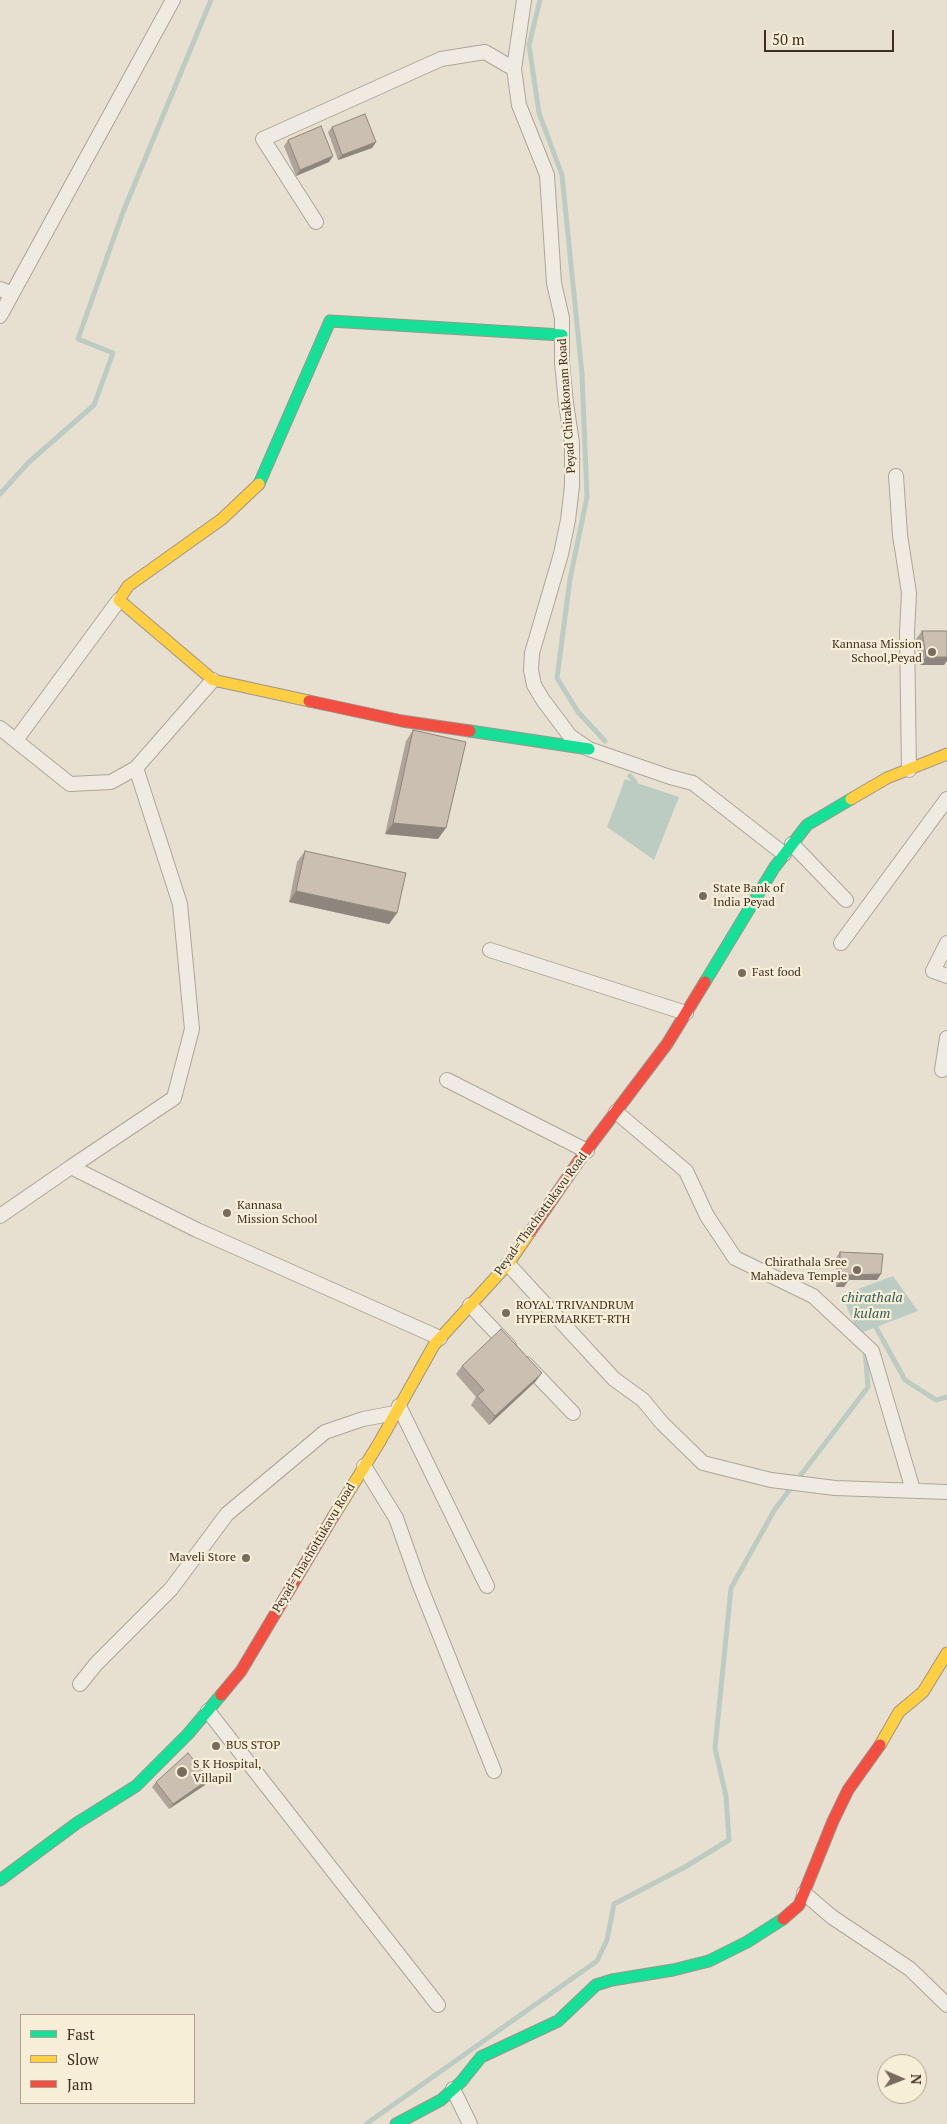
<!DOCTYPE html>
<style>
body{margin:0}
#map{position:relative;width:947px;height:2124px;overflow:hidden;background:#e7e0d1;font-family:"PT Serif",serif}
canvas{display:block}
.legend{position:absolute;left:20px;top:2014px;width:175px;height:90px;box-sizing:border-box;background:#f7eed8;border:1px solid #ada18e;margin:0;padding:6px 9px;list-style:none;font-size:15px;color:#3d2e20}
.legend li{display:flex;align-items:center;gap:10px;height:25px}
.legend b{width:25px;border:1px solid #ada18e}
.north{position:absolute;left:877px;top:2054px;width:50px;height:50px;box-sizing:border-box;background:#f7eed8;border:1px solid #ada18e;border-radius:50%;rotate:91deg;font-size:14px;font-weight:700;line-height:20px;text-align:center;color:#3d2e20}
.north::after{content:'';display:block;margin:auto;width:18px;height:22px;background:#786c5e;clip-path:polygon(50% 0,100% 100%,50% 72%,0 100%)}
.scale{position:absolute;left:764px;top:30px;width:130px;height:22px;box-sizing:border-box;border:2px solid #3d2e20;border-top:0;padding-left:6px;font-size:15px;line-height:18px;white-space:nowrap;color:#3d2e20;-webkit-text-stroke:4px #f7eed8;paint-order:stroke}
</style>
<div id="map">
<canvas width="947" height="2124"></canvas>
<ul class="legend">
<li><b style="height:6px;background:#16e098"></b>Fast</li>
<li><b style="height:6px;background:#ffcf43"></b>Slow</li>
<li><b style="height:6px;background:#f24e42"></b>Jam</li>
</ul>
<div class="north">N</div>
<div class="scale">50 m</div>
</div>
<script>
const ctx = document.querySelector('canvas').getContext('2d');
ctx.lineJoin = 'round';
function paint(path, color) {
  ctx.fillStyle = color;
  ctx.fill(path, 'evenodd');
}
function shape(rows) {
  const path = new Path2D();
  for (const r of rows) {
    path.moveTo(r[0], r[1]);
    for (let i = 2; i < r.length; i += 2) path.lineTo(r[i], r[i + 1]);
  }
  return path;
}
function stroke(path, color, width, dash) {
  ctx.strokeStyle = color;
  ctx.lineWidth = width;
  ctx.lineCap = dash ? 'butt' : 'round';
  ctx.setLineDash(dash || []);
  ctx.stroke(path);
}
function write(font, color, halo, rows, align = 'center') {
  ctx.font = font + ' "PT Serif",serif';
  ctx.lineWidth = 4.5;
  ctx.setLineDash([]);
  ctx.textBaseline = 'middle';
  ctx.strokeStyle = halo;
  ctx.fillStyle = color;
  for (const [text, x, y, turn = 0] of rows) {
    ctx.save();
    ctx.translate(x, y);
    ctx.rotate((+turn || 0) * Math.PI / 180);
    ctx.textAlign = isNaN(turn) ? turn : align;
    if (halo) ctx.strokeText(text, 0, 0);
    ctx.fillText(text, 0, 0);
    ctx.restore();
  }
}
const water = shape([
 [625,779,679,797,654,860,607,827],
 [893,1276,918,1311,858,1334,842,1295]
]);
const stream = shape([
 [540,0,529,45,539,113,562,175,582,374,587,497,570,579,557,678,578,712,605,741],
 [0,494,29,462,94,405,113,353,78,339,123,212,211,0],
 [630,776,635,782,636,789],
 [873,1322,905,1380,936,1400,947,1397],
 [366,2124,597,1961,607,1940,614,1904,685,1867,729,1840,726,1796,715,1748,731,1588,775,1509,868,1387,865,1349]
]);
const street = shape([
 [524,0,514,69,519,105,547,175,554,283,562,318,562,363,566,403,572,443,572,486,568,520,561,554,532,653,531,670,534,685,543,700,570,736,589,749,670,777,693,783,784,854],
 [316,222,263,139,441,59,485,52,514,69],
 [0,289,12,294],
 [0,316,173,0],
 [896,476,900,535,909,593,907,632,909,770],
 [0,728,70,784,111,782,136,768,213,680],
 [16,740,119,600],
 [792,844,846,900],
 [841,943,947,799],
 [947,943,933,971,947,976],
 [490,950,686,1013],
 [942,1070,947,1038],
 [447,1080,587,1151],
 [616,1112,686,1171,707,1216,735,1258,813,1296,872,1351,913,1490],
 [71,1167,174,1098,192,1029,180,904,136,768],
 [0,1216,71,1167,197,1230,440,1338],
 [508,1264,614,1379,643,1400,662,1423,703,1463,771,1480,835,1488,947,1492],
 [470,1305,509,1346],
 [526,1364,573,1413],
 [399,1406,487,1586],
 [364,1466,396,1518,419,1583,494,1771],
 [80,1684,96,1664,171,1589,227,1514,325,1432,363,1419,395,1413],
 [208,1711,438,2005],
 [804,1893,832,1917,910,1969,947,2005],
 [453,2089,470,2124]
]);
const fast = shape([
 [259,484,330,321,562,335],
 [470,731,589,749],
 [705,982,774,868,807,825,851,799],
 [0,1880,77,1823,136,1786,188,1734,221,1695],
 [396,2124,441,2100,461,2082,481,2057,558,2021,596,1985,612,1980,673,1970,709,1961,747,1942,783,1919]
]);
const slow = shape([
 [259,484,222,519,128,586,119,600,213,680,309,701],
 [851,799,887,778,947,754],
 [333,1517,379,1443,434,1345,508,1264,530,1232],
 [880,1745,899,1712,923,1692,947,1653]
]);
const jam = shape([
 [309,701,402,721,470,731],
 [530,1232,583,1155,667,1044,705,982],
 [221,1695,241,1671,333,1517],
 [783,1919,799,1905,833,1821,848,1790,880,1745]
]);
const wall = shape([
 [332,127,376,142,372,148,338,160,328,132],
 [288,140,333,156,329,162,296,176,284,146],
 [922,631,944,665,920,665,916,639],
 [413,730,438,839,385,834,406,741],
 [305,851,397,913,389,924,289,902,297,862],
 [840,1252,877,1280,848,1280,844,1287,836,1287,836,1258],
 [462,1366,536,1381,489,1425,471,1405,476,1397,456,1374],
 [209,1779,205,1785,169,1809,152,1787,156,1782]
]);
const shadedWall = shape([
 [376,142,372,148,338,160,342,155],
 [333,156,329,162,296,176,300,170],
 [926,657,947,657,947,661,944,665,920,665],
 [393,823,446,828,438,839,385,834],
 [296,891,397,913,389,924,289,902],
 [881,1274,877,1280,844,1280,848,1275],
 [840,1281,848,1281,844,1287,836,1287],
 [542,1373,536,1381,489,1425,495,1416],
 [209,1779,205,1785,169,1809,173,1804]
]);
const building = shape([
 [365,114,376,142,342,155,332,127,365,114],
 [321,126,333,156,300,170,288,140,321,126],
 [922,631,947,631,947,657,926,657,922,631],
 [413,730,466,742,446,828,393,823,413,730],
 [305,851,406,873,397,913,296,891,305,851],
 [840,1252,883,1254,881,1274,848,1275,848,1281,840,1281,840,1252],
 [501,1329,542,1373,495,1416,477,1396,484,1390,462,1366,501,1329],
 [188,1753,209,1779,173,1804,156,1782,188,1753]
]);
const markers = [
 [932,652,5,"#786c5e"],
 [703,896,5,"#786c5e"],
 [742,973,5,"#786c5e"],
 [227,1213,5,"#786c5e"],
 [857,1270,5,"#786c5e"],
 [506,1313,5,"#786c5e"],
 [246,1558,5,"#786c5e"],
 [216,1746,5,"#786c5e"],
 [182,1772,6,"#786c5e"]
];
const streetNames = [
 ["Peyad Chirakkonam Road",567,406,-94],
 ["Peyad=Thachottukavu Road",541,1214,-54],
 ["Peyad=Thachottukavu Road",314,1548,-59]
];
const poiNames = [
 ["Kannasa Mission",922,645,"right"],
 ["School,Peyad",922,659,"right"],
 ["State Bank of",713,889],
 ["India Peyad",713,903],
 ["Fast food",752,973],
 ["Kannasa",237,1206],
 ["Mission School",237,1220],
 ["Chirathala Sree",847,1263,"right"],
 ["Mahadeva Temple",847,1277,"right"],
 ["ROYAL TRIVANDRUM",516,1306],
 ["HYPERMARKET-RTH",516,1320],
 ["Maveli Store",236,1558,"right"],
 ["BUS STOP",226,1746],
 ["S K Hospital,",193,1765],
 ["Villapil",193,1779]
];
const waterNames = [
 ["chirathala",872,1298],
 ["kulam",872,1314]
];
paint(water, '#bcccc2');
stroke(stream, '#bcccc2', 5);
stroke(street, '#ada599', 16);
stroke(fast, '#9c958a', 13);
stroke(slow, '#9c958a', 13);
stroke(jam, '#9c958a', 13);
stroke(street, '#efebe3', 14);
stroke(fast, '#16e098', 11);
stroke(slow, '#ffcf43', 11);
stroke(jam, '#f24e42', 11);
paint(wall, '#afa499');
paint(shadedWall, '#8e867d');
paint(building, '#cbbfb2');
stroke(building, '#8e867d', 1);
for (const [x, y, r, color] of markers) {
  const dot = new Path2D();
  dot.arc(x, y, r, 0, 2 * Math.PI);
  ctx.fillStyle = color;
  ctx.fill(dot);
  stroke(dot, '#f7eed8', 2);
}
write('12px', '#3d2e20', '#f7eed8', streetNames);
write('12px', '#3d2e20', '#f7eed8', poiNames, 'left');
write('italic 14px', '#2f5d5a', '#f7eed8', waterNames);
</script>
